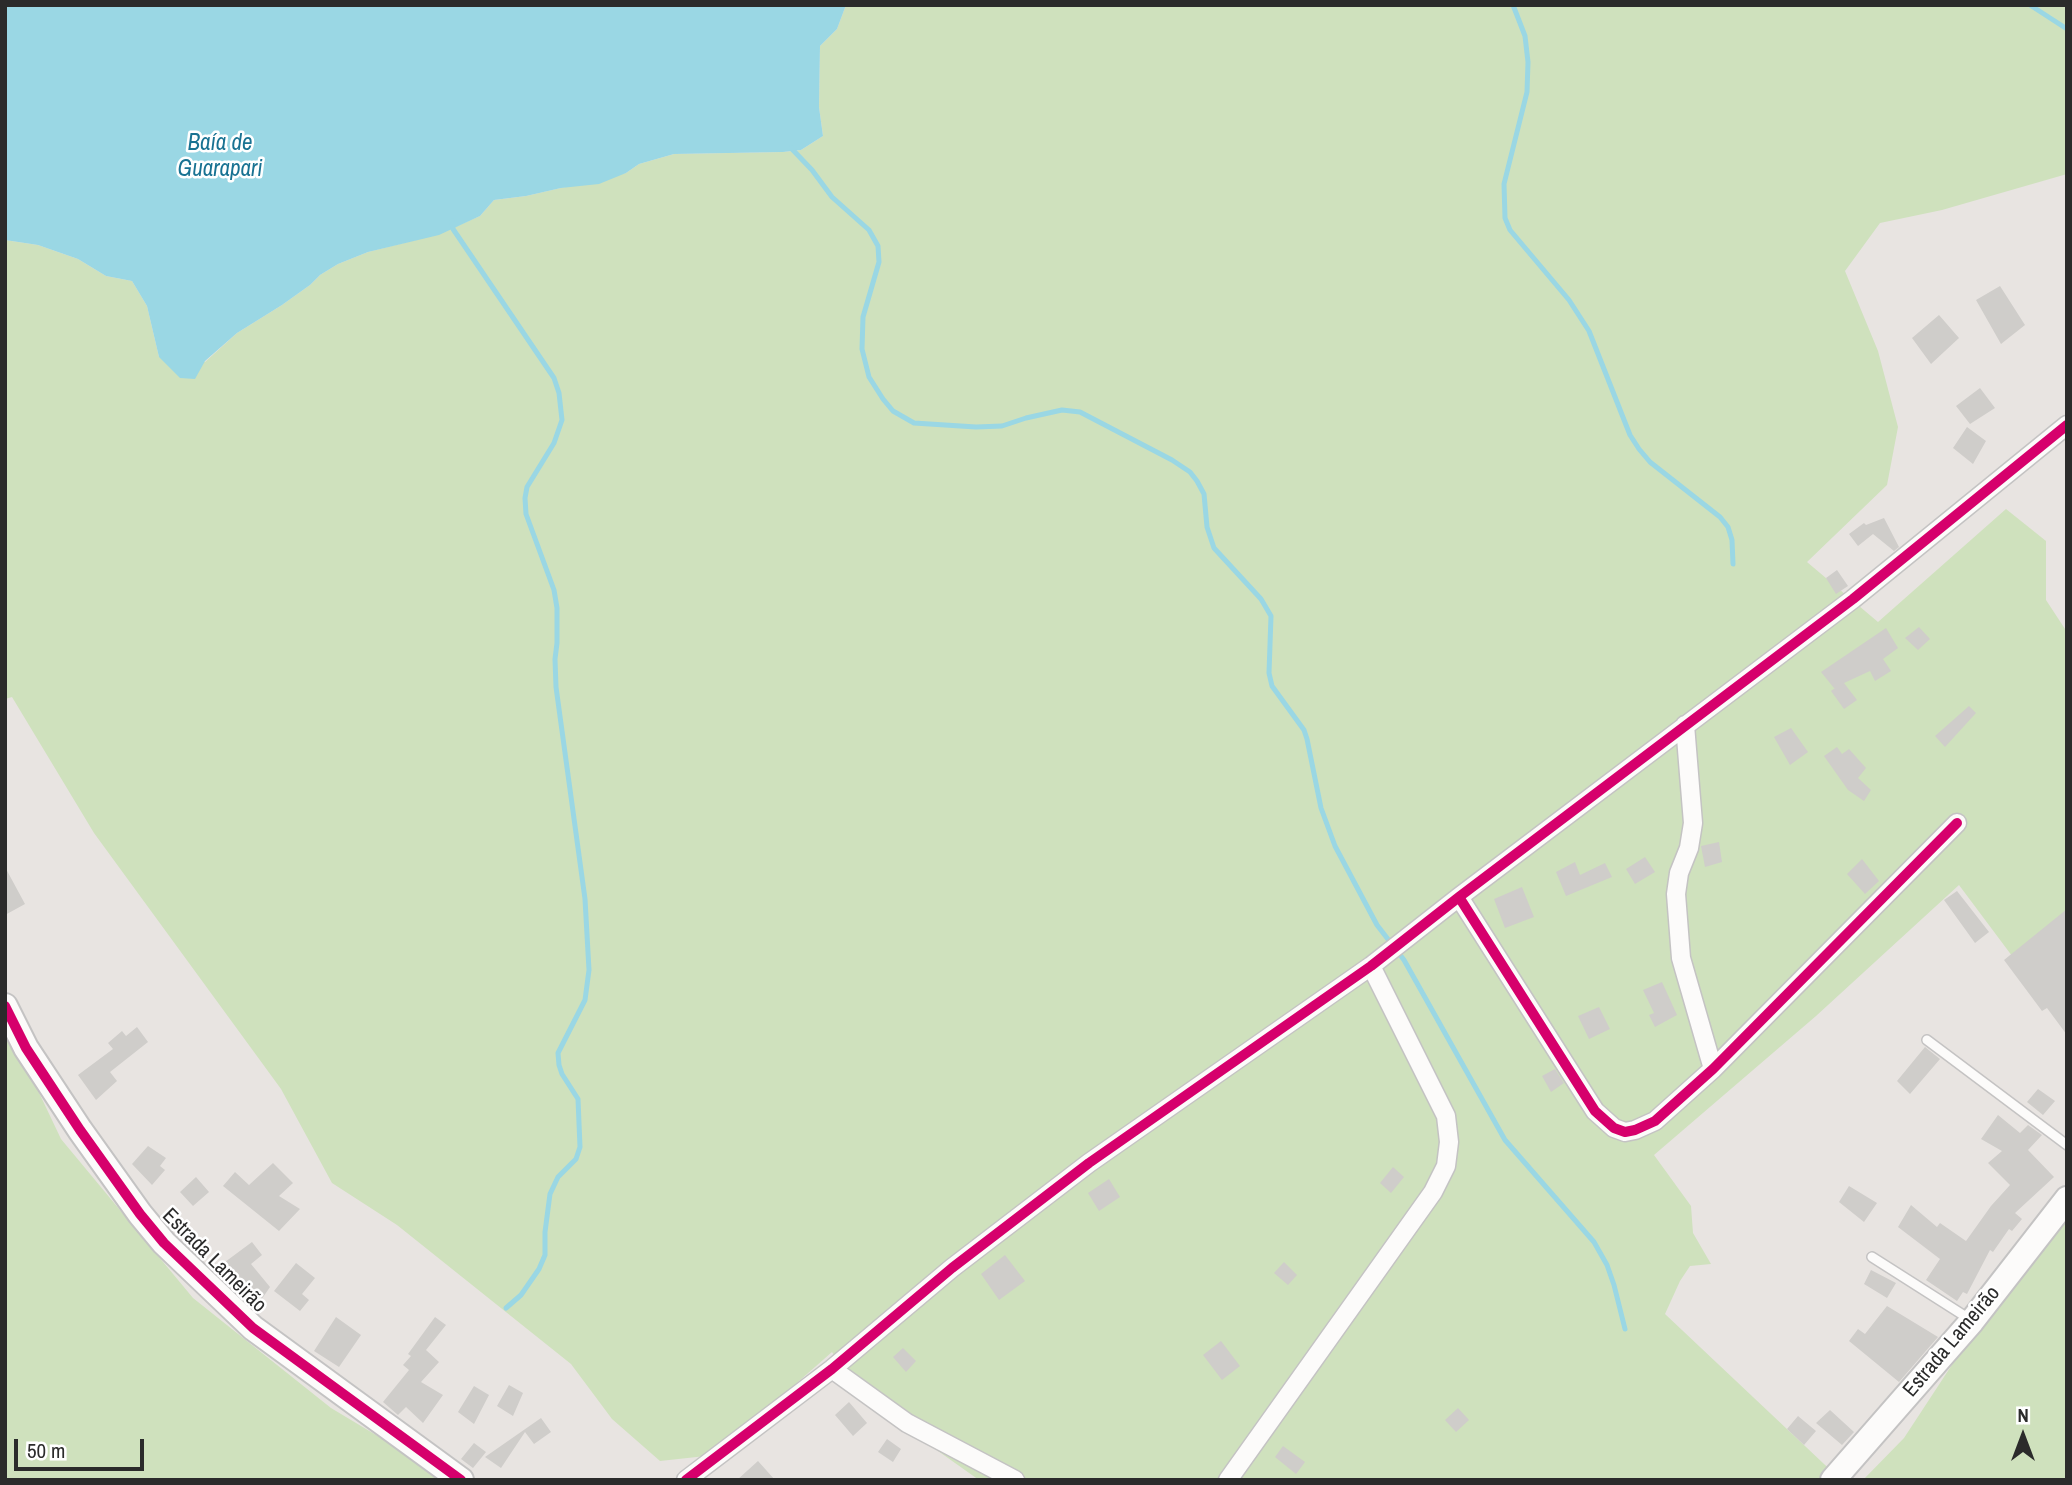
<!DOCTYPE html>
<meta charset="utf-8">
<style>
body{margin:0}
#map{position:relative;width:2072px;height:1485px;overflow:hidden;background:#e8e4e1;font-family:"Archivo Narrow",sans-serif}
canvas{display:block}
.frame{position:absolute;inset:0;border:7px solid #2b2b2b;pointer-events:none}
.north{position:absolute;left:1988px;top:1401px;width:70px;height:70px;-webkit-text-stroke:5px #fff;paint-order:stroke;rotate:0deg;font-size:19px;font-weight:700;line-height:28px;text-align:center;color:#2b2b2b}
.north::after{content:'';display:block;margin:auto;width:24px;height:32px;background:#2b2b2b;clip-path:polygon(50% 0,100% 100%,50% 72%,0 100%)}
.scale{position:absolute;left:14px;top:1439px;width:130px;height:32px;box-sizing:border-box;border:4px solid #2b2b2b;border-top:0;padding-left:9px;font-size:21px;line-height:24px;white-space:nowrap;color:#2b2b2b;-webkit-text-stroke:5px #fff;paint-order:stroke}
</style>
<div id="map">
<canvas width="2072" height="1485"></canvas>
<div class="frame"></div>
<div class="north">N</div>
<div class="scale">50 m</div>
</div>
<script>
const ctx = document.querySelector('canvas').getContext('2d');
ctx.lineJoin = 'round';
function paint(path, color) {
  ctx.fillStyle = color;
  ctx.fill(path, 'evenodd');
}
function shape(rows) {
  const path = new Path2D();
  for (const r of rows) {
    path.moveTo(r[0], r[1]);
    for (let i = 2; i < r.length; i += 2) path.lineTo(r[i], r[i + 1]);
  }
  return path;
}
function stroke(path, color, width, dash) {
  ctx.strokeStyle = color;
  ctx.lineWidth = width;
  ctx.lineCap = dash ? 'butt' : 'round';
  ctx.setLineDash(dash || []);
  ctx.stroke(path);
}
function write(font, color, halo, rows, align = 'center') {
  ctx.font = font + ' "Archivo Narrow",sans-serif';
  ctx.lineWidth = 5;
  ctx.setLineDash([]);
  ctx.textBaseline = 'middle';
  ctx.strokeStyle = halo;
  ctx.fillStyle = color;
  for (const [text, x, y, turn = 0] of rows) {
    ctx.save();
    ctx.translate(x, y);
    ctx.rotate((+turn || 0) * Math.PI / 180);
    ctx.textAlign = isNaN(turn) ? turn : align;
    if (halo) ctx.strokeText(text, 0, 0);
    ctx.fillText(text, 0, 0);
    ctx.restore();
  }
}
const green = shape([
 [846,5,2067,5,2067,174,1942,210,1880,223,1845,271,1878,351,1898,427,1887,485,1807,562,1878,622,2006,509,2046,541,2046,600,2067,632,2067,954,2030,980,1959,885,1816,1016,1654,1155,1691,1206,1693,1233,1711,1264,1690,1266,1680,1281,1665,1314,1841,1480,979,1480,907,1429,854,1383,832,1352,715,1455,660,1461,612,1419,571,1364,397,1225,332,1183,281,1089,94,833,12,697,5,699,5,240,38,245,78,259,106,276,132,281,147,306,159,357,205,362,237,333,282,305,310,285,320,275,338,264,368,252,439,234,480,216,494,200,526,196,626,173,639,164,674,154,783,152,801,150,823,136,819,107,820,46,837,29],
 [5,1021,61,1139,193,1298,331,1408,451,1480,5,1480],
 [2067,1215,2067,1480,1863,1480,1904,1438,2003,1287]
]);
const water = shape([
 [5,5,846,5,837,29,820,46,819,107,823,136,801,150,783,152,674,154,639,164,626,173,599,184,561,188,526,196,494,200,480,216,439,235,368,252,338,264,320,275,310,285,282,305,237,333,205,361,195,379,180,378,159,357,147,306,132,281,106,276,78,259,38,245,5,240]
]);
const stream = shape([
 [1513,5,1525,36,1528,62,1527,92,1504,184,1505,218,1510,230,1569,300,1589,331,1630,435,1639,449,1650,462,1720,517,1728,527,1732,540,1733,564],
 [2030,5,2067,29],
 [791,148,812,170,832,197,869,230,878,246,879,262,863,317,862,349,869,377,883,399,893,411,914,423,976,427,1002,426,1026,418,1062,410,1080,412,1172,460,1190,472,1197,481,1204,494,1207,527,1214,548,1261,599,1271,616,1269,673,1272,686,1304,730,1307,739,1321,808,1335,846,1377,925,1404,960,1505,1140,1594,1242,1607,1265,1614,1285,1625,1329],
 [452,221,453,229,554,378,559,393,562,420,554,443,527,487,525,498,526,514,554,590,557,608,557,643,555,659,556,687,585,899,589,970,585,1000,558,1053,559,1065,562,1074,578,1099,580,1147,576,1159,558,1177,550,1194,545,1232,545,1255,539,1269,521,1295,506,1308]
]);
const building = shape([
 [2000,286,2025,325,2001,344,1976,300],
 [1939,315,1959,338,1931,364,1912,338],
 [1980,388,1995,408,1970,424,1956,406],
 [1967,427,1986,441,1973,464,1953,448],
 [1884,518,1899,547,1894,551,1873,534,1858,546,1849,534,1864,523,1866,525],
 [1837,570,1848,586,1836,594,1826,578],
 [1919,627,1930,639,1918,650,1905,638],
 [1886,628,1898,648,1883,659,1891,671,1875,681,1870,671,1844,683,1857,700,1844,709,1831,691,1835,688,1834,688,1821,672],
 [1969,706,1976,713,1945,747,1935,736],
 [1791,728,1808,752,1790,765,1774,737],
 [1837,747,1842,754,1849,749,1866,768,1858,778,1871,790,1864,801,1848,790,1824,756],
 [1719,842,1722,862,1705,867,1701,846],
 [1645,857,1655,872,1635,884,1626,869],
 [1862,859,1879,881,1865,894,1847,874],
 [1575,862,1580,875,1605,863,1612,877,1566,896,1556,872],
 [5,867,25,904,5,915],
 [1522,887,1534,917,1505,928,1494,899],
 [1957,891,1989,932,1975,943,1944,900],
 [2067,909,2067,1035,2047,1008,2042,1011,2004,960],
 [1662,982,1677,1015,1655,1027,1649,1015,1654,1013,1643,990],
 [1599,1007,1610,1029,1589,1039,1578,1016],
 [137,1027,148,1042,110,1072,117,1081,96,1100,78,1075,113,1049,108,1043,122,1031,126,1036],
 [1925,1047,1940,1059,1910,1094,1897,1081],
 [1555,1069,1564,1083,1551,1092,1542,1076],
 [2038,1089,2055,1101,2043,1115,2027,1102],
 [1998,1115,2020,1133,2028,1125,2042,1135,2028,1150,2054,1177,2015,1213,2022,1219,2012,1231,2009,1229,1993,1252,1990,1250,1967,1294,1963,1292,1957,1301,1926,1280,1940,1259,1898,1227,1911,1205,1937,1227,1940,1223,1966,1241,1991,1206,2010,1185,1988,1163,2002,1151,1981,1139],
 [148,1146,166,1158,160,1166,165,1170,152,1185,132,1164],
 [273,1163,293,1183,279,1196,300,1209,279,1231,223,1186,235,1172,249,1185],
 [1393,1167,1404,1177,1391,1193,1380,1183],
 [196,1177,209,1192,193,1206,180,1192],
 [1109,1179,1120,1197,1099,1211,1088,1193],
 [1849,1186,1877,1203,1864,1222,1839,1202],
 [252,1242,262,1255,251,1264,270,1287,259,1303,225,1262],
 [1005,1255,1025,1281,999,1300,981,1274],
 [1284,1262,1297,1275,1288,1285,1274,1273],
 [296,1263,315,1278,302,1294,309,1300,300,1311,274,1291],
 [1871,1270,1896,1283,1887,1298,1864,1284],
 [1887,1306,1938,1337,1899,1382,1849,1341,1858,1329,1865,1334],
 [336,1317,361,1335,339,1367,314,1351],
 [435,1317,446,1325,426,1350,439,1362,421,1382,443,1395,423,1423,406,1407,398,1415,383,1402,409,1370,403,1365,411,1356,408,1354],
 [1221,1341,1240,1366,1222,1380,1203,1355],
 [903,1348,916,1361,906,1372,893,1357],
 [509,1385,523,1393,513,1416,497,1406],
 [474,1386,489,1395,474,1424,458,1412],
 [849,1402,867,1423,853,1436,835,1415],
 [1458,1408,1469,1420,1456,1432,1445,1420],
 [1830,1410,1854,1432,1842,1445,1816,1423],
 [1798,1416,1816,1431,1804,1445,1787,1429],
 [541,1418,551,1432,534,1444,525,1432,501,1468,485,1457],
 [887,1439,901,1449,893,1462,878,1452],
 [474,1443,486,1452,473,1468,461,1459],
 [1283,1446,1305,1462,1296,1474,1275,1457],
 [758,1461,775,1480,737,1480]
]);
const lane = shape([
 [1927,1040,2067,1145],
 [1872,1257,1971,1320]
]);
const street = shape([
 [1685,725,1693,823,1689,848,1679,873,1676,894,1681,958,1713,1069],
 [1459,897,1595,1111,1614,1128,1625,1132,1635,1130,1655,1121,1713,1069,1957,823],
 [832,1369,907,1423,1015,1480],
 [686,1480,832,1369,952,1268,1089,1163,1371,966,1459,897,1853,599,2067,425],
 [1228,1480,1433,1192,1446,1166,1449,1142,1446,1116,1371,966]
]);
const secondary = shape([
 [5,1006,26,1048,80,1130,140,1214,164,1243,253,1328,461,1480],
 [1833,1480,1972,1321,2067,1199]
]);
const cycleway = shape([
 [1459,897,1595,1111,1614,1128,1625,1132,1635,1130,1655,1121,1713,1069,1957,823],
 [5,1006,26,1048,80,1130,140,1214,164,1243,253,1328,461,1480],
 [686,1480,832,1369,952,1268,1089,1163,1371,966,1459,897,1853,599,2067,425]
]);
const streetNames = [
 ["Estrada Lameirão",214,1261,45],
 ["Estrada Lameirão",1952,1342,-50]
];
const waterNames = [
 ["Baía de",220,144],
 ["Guarapari",220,170]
];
paint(green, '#cfe1bd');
paint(water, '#9ad7e4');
stroke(stream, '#9ad7e4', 5);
paint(building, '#cfcdca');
stroke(lane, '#c4c3c3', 12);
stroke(street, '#c4c3c3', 21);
stroke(secondary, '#c4c3c3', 28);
stroke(lane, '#fcfbfa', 9);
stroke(street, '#fcfbfa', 18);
stroke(secondary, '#fcfbfa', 24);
stroke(cycleway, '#d6006c', 10);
write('21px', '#2b2b2b', '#fff', streetNames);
write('italic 23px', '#187292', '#fff', waterNames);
</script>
